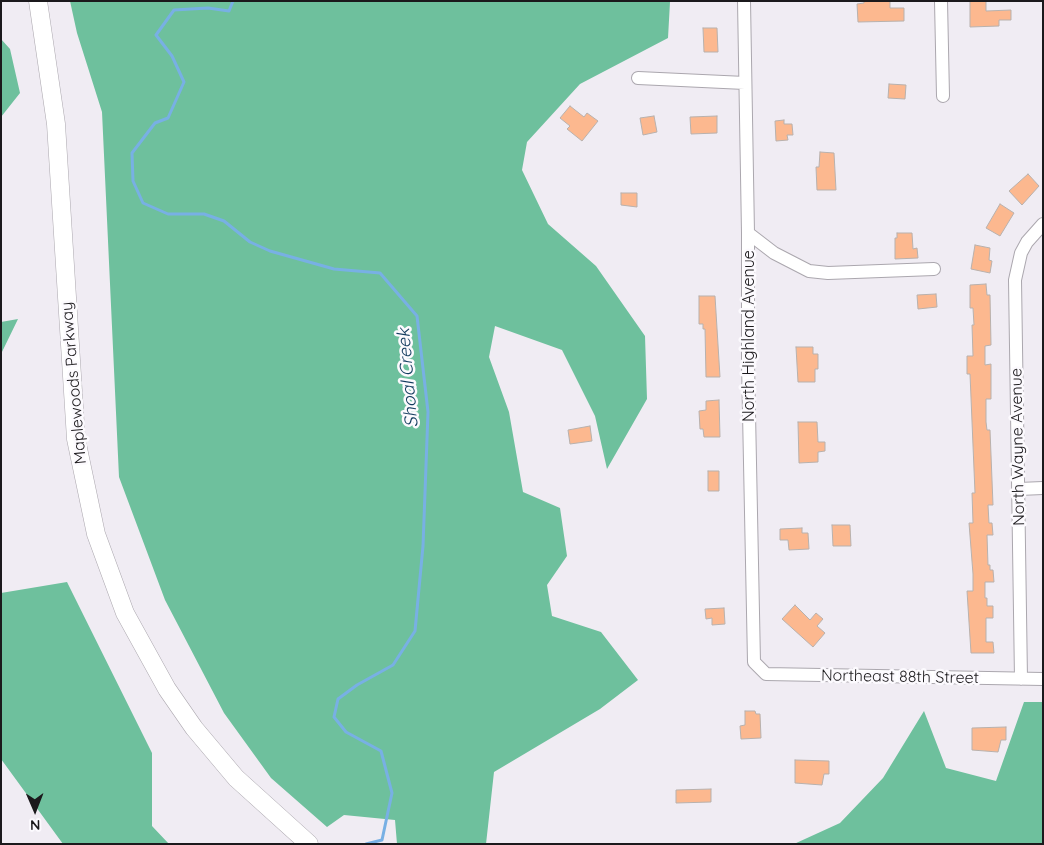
<!DOCTYPE html>
<style>
body{margin:0}
#map{position:relative;width:1044px;height:845px;overflow:hidden;background:#f0ecf3;font-family:Quicksand,sans-serif}
canvas{display:block}
.frame{position:absolute;inset:0;border:2px solid #1b191c;pointer-events:none}
.north{position:absolute;left:10px;top:785px;width:50px;height:50px;-webkit-text-stroke:4px #fcfafe;paint-order:stroke;rotate:179deg;font-size:14px;font-weight:700;line-height:20px;text-align:center;color:#1b191c}
.north::after{content:'';display:block;margin:auto;width:18px;height:22px;background:#1b191c;clip-path:polygon(50% 0,100% 100%,50% 72%,0 100%)}
</style>
<div id="map">
<canvas width="1044" height="845"></canvas>
<div class="frame"></div>
<div class="north">N</div>
</div>
<script>
const ctx = document.querySelector('canvas').getContext('2d');
ctx.lineJoin = 'round';
function paint(path, color) {
  ctx.fillStyle = color;
  ctx.fill(path, 'evenodd');
}
function shape(rows) {
  const path = new Path2D();
  for (const r of rows) {
    path.moveTo(r[0], r[1]);
    for (let i = 2; i < r.length; i += 2) path.lineTo(r[i], r[i + 1]);
  }
  return path;
}
function stroke(path, color, width, dash) {
  ctx.strokeStyle = color;
  ctx.lineWidth = width;
  ctx.lineCap = dash ? 'butt' : 'round';
  ctx.setLineDash(dash || []);
  ctx.stroke(path);
}
function write(font, color, halo, rows, align = 'center') {
  ctx.font = font + ' Quicksand,sans-serif';
  ctx.lineWidth = 5;
  ctx.setLineDash([]);
  ctx.textBaseline = 'middle';
  ctx.strokeStyle = halo;
  ctx.fillStyle = color;
  for (const [text, x, y, turn = 0] of rows) {
    ctx.save();
    ctx.translate(x, y);
    ctx.rotate((+turn || 0) * Math.PI / 180);
    ctx.textAlign = isNaN(turn) ? turn : align;
    if (halo) ctx.strokeText(text, 0, 0);
    ctx.fillText(text, 0, 0);
    ctx.restore();
  }
}
const forest = shape([
 [70,1,670,2,668,38,580,84,527,142,522,170,548,224,596,266,645,336,647,399,607,469,595,416,562,350,495,326,489,357,509,412,523,492,560,508,567,556,547,585,552,616,601,632,638,680,600,709,494,772,486,844,397,844,395,820,344,815,327,827,271,778,224,713,165,600,119,477,102,112,77,33],
 [1,39,10,49,20,93,1,117],
 [18,319,1,354,1,322],
 [67,582,152,753,152,826,169,844,63,844,1,759,1,593],
 [1024,702,1043,702,1043,844,794,844,840,823,883,778,924,711,946,768,996,781]
]);
const stream = shape([
 [233,1,229,11,208,8,174,10,156,35,172,56,184,82,168,118,155,123,132,153,133,181,143,203,168,214,204,214,224,221,250,242,270,251,334,269,380,273,417,316,428,412,423,546,415,631,393,665,357,685,338,699,334,717,346,732,381,751,392,793,382,840,366,844]
]);
const building = shape([
 [864,1,890,1,890,8,904,8,904,21,858,22,857,4,864,3,864,1],
 [970,1,986,1,986,11,1011,10,1011,20,999,20,999,26,970,27,970,1],
 [703,28,717,28,718,52,704,52,703,28],
 [889,84,906,85,905,99,888,98,889,84],
 [570,106,584,117,587,113,598,121,582,141,567,129,570,126,560,118,570,106],
 [654,116,657,132,643,135,640,118,654,116],
 [717,116,717,133,691,134,690,117,717,116],
 [784,120,784,124,792,124,793,135,787,135,788,140,776,141,775,121,784,120],
 [820,152,834,153,836,190,817,190,816,167,819,167,820,152],
 [1028,174,1039,186,1022,205,1009,191,1028,174],
 [621,193,637,193,637,207,621,205,621,193],
 [1000,204,1014,213,1000,236,986,228,1000,204],
 [897,233,912,233,913,249,917,248,918,258,895,259,895,238,897,238,897,233],
 [975,245,990,248,989,260,992,261,990,273,971,269,975,245],
 [986,284,987,295,990,295,991,345,985,346,985,365,991,364,991,399,986,399,986,422,987,430,990,430,993,505,988,505,989,523,992,523,993,535,987,535,988,565,990,565,990,570,993,570,994,582,985,582,985,598,987,598,987,606,993,606,993,618,986,618,986,642,993,642,994,653,971,653,967,591,973,591,973,574,969,523,973,523,972,493,975,493,970,374,967,374,967,356,973,356,972,325,974,325,973,308,970,308,970,285,986,284],
 [936,294,937,307,918,309,917,295,936,294],
 [699,296,715,296,720,377,706,377,705,329,703,329,703,324,699,324,699,296],
 [796,347,813,347,813,354,818,354,818,369,815,369,815,382,798,382,796,347],
 [719,400,720,437,704,437,703,429,700,429,699,411,706,410,706,401,719,400],
 [798,422,817,422,818,442,825,442,825,451,818,452,818,462,799,463,798,422],
 [590,426,592,441,570,444,568,430,590,426],
 [708,471,719,471,719,491,708,491,708,471],
 [832,525,850,525,851,546,833,546,832,525],
 [802,528,802,533,808,533,809,549,789,550,788,540,780,540,780,529,802,528],
 [795,605,810,620,816,613,823,619,817,626,825,633,813,647,782,619,795,605],
 [724,608,725,624,712,625,712,618,706,619,705,609,724,608],
 [745,711,755,711,756,714,760,714,761,738,741,739,740,726,745,725,745,711],
 [1006,727,1006,740,1001,740,998,752,972,750,972,728,1006,727],
 [795,760,829,761,829,774,824,774,822,785,795,783,795,760],
 [711,789,711,802,676,803,676,790,711,789]
]);
const minor = shape([
 [744,1,748,233,748,363,754,662,766,674,1043,679],
 [941,1,943,96],
 [638,78,745,83],
 [748,233,774,253,809,271,828,273,934,269],
 [1019,489,1043,488],
 [1021,679,1015,280,1021,253,1027,242,1043,224]
]);
const secondary = shape([
 [38,1,56,124,76,439,96,534,125,613,167,689,194,728,236,778,309,844]
]);
const streetNames = [
 ["North Highland Avenue",749,336,-90],
 ["Maplewoods Parkway",74,383,-95],
 ["North Wayne Avenue",1018,447,-91],
 ["Northeast 88th Street",900,677,1]
];
const waterNames = [
 ["Shoal Creek",408,378,-95]
];
paint(forest, '#6ec09d');
stroke(stream, '#78b0e4', 3);
paint(building, '#fcb88f');
stroke(building, '#b8b1ad', 1);
stroke(minor, '#aba7ae', 14);
stroke(secondary, '#aba7ae', 19);
stroke(minor, '#fff', 12);
stroke(secondary, '#fff', 18);
write('16px', '#1b191c', '#fcfafe', streetNames);
write('italic 18px', '#133c5f', '#fcfafe', waterNames);
</script>
